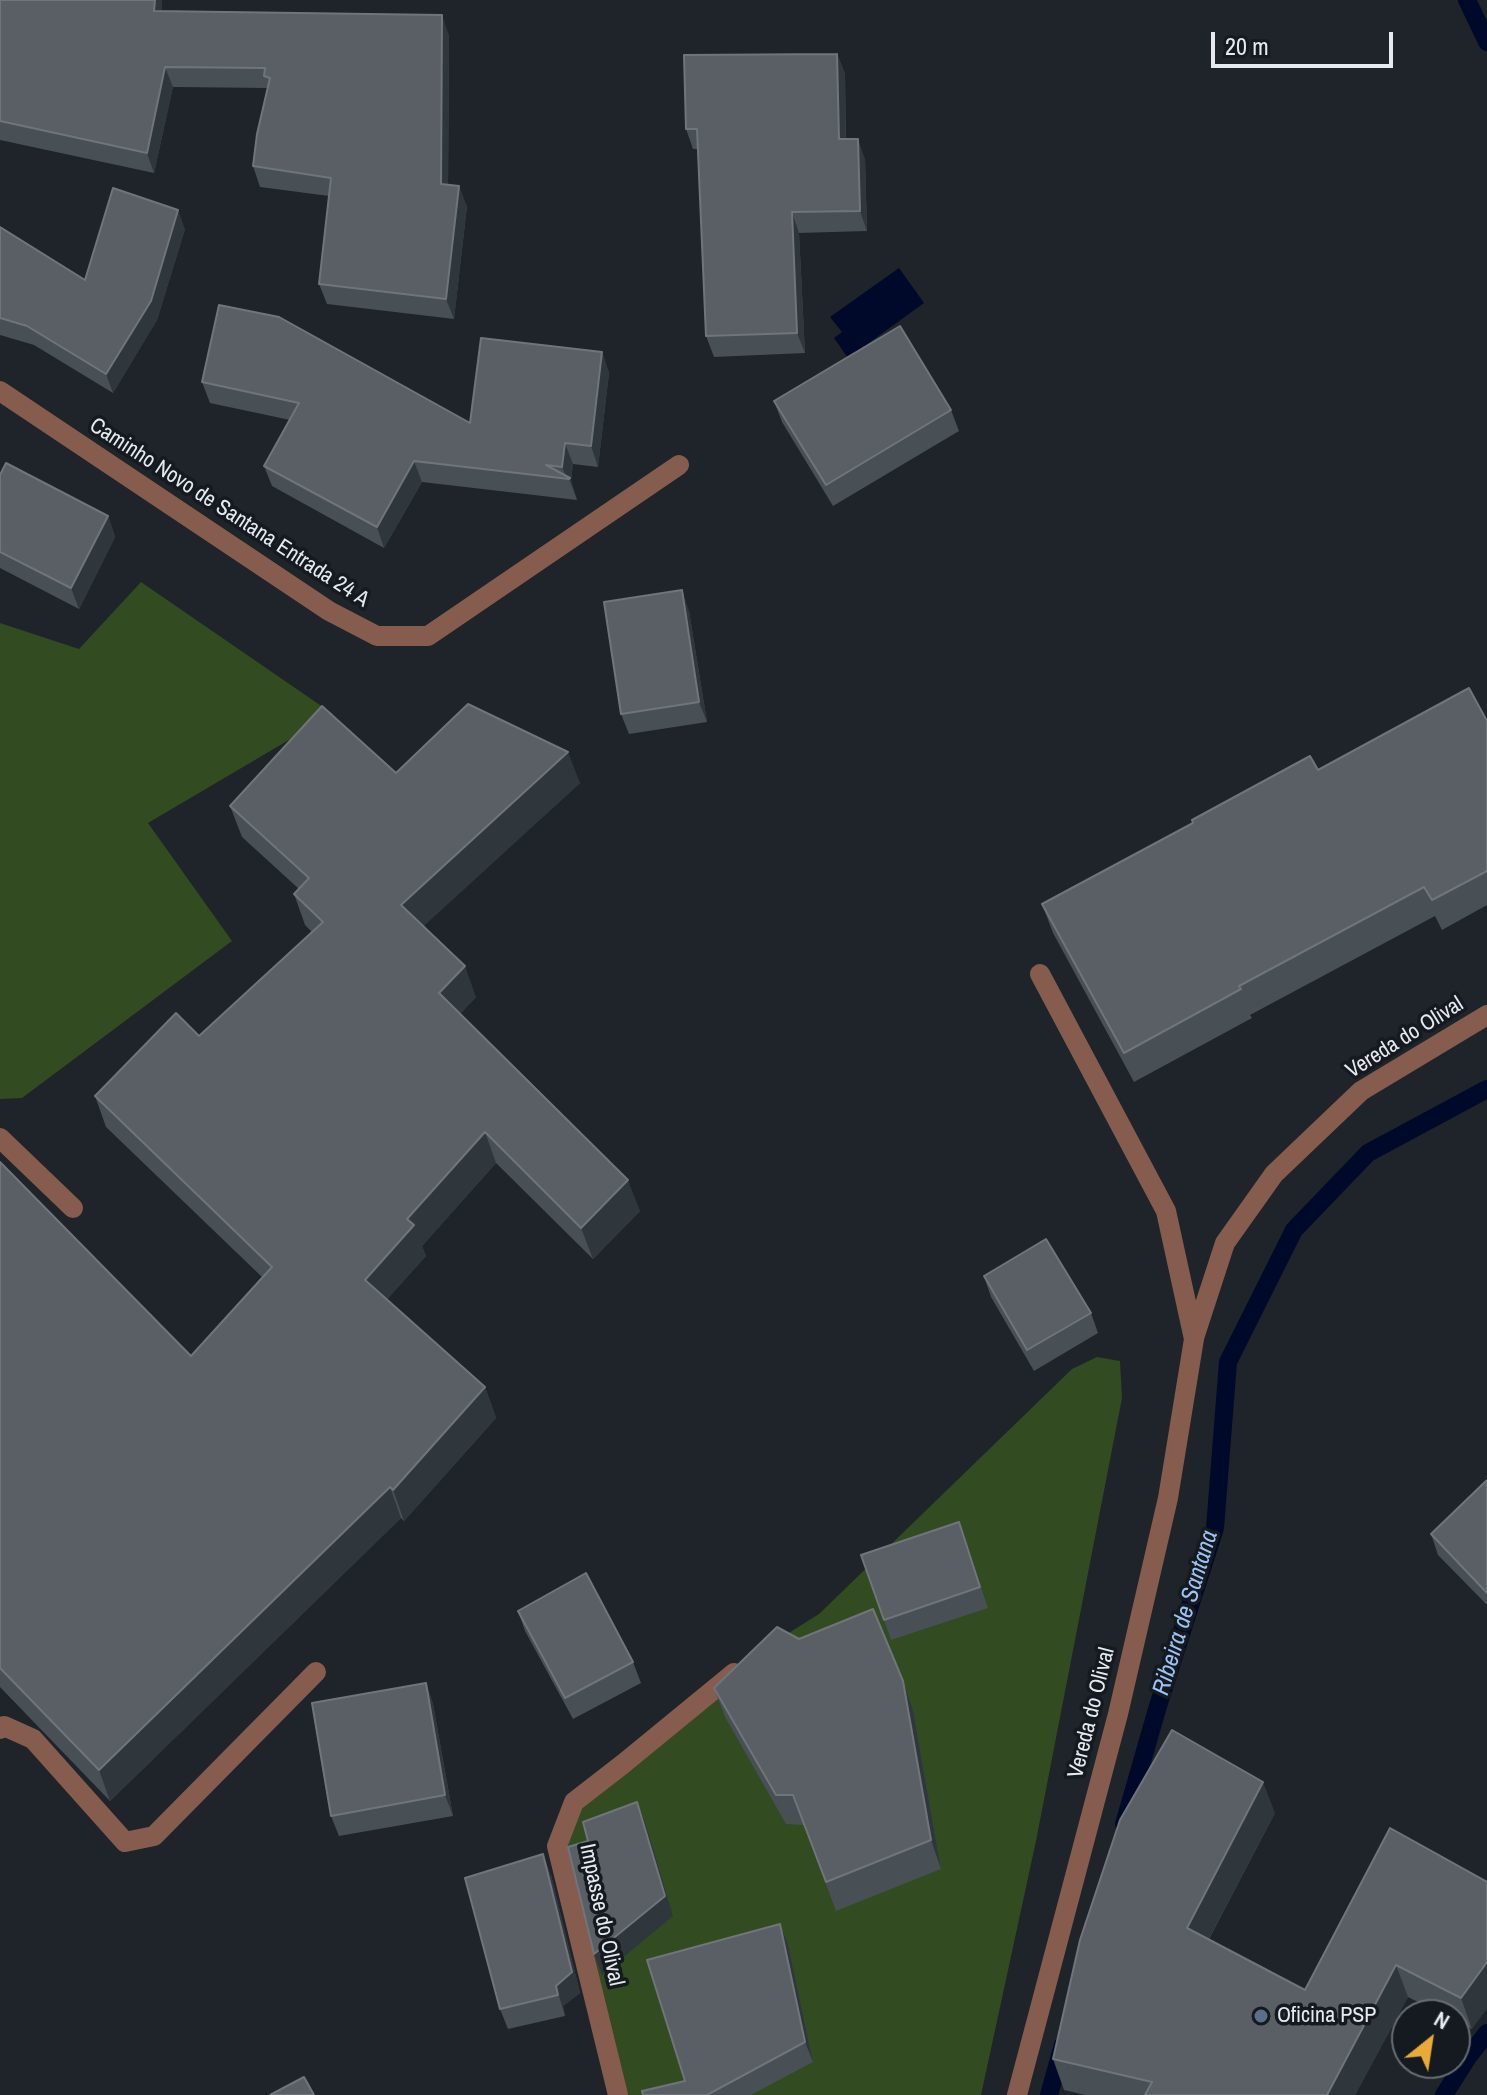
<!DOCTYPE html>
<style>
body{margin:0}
#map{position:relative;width:1487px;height:2095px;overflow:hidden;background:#1e2429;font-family:"Archivo Narrow",sans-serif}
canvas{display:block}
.north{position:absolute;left:1391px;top:1999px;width:80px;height:80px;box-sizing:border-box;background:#141a20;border:2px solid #686d72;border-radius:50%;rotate:30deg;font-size:22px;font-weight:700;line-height:32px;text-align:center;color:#e6eaee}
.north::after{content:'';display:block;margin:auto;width:28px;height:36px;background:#eaaa38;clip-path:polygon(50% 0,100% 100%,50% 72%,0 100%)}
.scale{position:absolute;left:1211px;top:32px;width:182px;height:36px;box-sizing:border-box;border:4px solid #e6eaee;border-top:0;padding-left:10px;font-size:24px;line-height:28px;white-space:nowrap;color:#e6eaee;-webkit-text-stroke:6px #141a20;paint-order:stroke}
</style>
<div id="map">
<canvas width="1487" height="2095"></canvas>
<div class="north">N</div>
<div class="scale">20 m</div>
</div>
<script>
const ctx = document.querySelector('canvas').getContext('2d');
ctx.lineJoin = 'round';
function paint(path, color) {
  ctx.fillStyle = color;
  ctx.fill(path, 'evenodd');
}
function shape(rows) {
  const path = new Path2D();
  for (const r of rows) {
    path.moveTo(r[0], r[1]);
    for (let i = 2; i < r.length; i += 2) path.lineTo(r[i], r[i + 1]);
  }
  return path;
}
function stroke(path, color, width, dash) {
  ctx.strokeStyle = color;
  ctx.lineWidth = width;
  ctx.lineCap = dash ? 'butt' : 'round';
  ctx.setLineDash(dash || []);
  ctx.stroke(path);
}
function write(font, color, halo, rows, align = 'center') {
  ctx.font = font + ' "Archivo Narrow",sans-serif';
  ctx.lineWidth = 7;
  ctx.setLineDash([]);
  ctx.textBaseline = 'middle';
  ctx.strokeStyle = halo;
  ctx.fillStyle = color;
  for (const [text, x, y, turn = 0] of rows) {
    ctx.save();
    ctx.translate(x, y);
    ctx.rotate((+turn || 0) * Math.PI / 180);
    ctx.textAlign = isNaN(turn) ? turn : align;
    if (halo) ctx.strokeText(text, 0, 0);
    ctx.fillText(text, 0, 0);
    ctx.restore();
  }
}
const green = shape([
 [141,582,333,714,148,823,232,941,22,1098,0,1099,0,623,79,649],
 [1097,1357,1120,1361,1122,1398,1036,1841,981,2095,618,2095,557,1846,574,1802,768,1646,819,1614,1072,1369]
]);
const water = shape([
 [899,268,924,303,848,358,834,338,842,332,830,317]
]);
const stream = shape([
 [1467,0,1487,42],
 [1124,1824,1158,1706,1215,1528,1228,1362,1294,1230,1368,1153,1487,1089],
 [1049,2095,1063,2045],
 [1444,2095,1468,2057,1487,2033]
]);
const minor = shape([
 [0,391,329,611,377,636,428,636,679,465],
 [0,1138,73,1208],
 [1194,1338,1225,1243,1274,1174,1361,1091,1487,1015],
 [0,1729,4,1726,33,1739,125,1842,154,1836,316,1672],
 [618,2095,557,1846,574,1802,623,1764,734,1673],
 [1017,2095,1118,1714,1168,1498,1194,1339,1166,1211,1040,974]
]);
const wall = shape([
 [0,0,162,0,162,11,449,35,448,184,467,206,454,319,327,304,319,284,329,196,260,187,253,166,267,88,173,87,154,173,0,140],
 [837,54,845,74,846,139,865,159,867,231,799,233,805,353,714,357,706,336,698,149,693,149,686,129],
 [0,227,85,280,185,229,157,320,113,393,34,345,0,335],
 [602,352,609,373,598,467,573,464,571,480,577,500,422,482,384,548,272,486,264,466,290,420,210,403,202,382,470,423],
 [774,401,951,410,959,431,833,506,782,422],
 [0,475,108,516,115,537,79,609,0,568],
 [689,611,707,722,629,734,621,714],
 [1487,721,1487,905,1442,930,1435,916,1250,1015,1252,1018,1134,1082,1053,933,1042,904,1318,770],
 [396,773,580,783,423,926,476,997,460,1014,640,1211,593,1259,496,1163,422,1246,426,1256,387,1299,485,1387,496,1418,404,1521,401,1518,110,1801,0,1687,0,1162,191,1356,262,1277,106,1127,95,1096,199,1036,312,932,305,925,294,894,299,889,242,837,230,806],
 [984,1276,1091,1313,1098,1333,1034,1371,991,1297],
 [1487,1480,1487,1605,1438,1555,1431,1534],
 [966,1543,988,1608,891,1640,884,1620],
 [518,1611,633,1662,641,1683,573,1719,525,1631],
 [799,1639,903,1681,913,1710,941,1869,836,1911,804,1825,786,1824,725,1717,714,1688],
 [426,1683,433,1704,453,1816,339,1836,331,1816],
 [1275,1813,1209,1939,1305,1990,1487,1882,1472,2029,1455,2020,1455,2015,1444,2015,1408,1997,1355,2095,1085,2095,1064,2090,1053,2059],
 [551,1875,580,1993,563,2006,565,2016,508,2029,500,2009],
 [780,1924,788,1944,813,2062,751,2095,643,2095,685,2081]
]);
const shadedWall = shape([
 [155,0,162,0,162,32,154,11],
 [442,15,449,35,448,204,441,184],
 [837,54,845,74,846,160,839,139],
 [165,67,173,87,154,173,147,153],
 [858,139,865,159,867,231,860,211],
 [459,186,467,206,454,319,446,299],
 [178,210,185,229,157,320,113,393,106,374],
 [792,212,799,233,805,353,797,333],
 [602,352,609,373,598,467,591,446],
 [565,443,573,464,571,480,577,500,569,479,567,479,562,467],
 [414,461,422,482,384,548,377,527],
 [108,516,115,537,79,609,71,588],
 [682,590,689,611,707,722,699,702],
 [568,752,580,783,413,936,401,905],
 [465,966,476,997,450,1024,439,993],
 [485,1132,496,1163,422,1246,426,1256,377,1311,365,1280,407,1219],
 [628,1180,640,1211,593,1259,581,1228],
 [485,1387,496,1418,404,1521,393,1490],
 [390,1487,401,1518,110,1801,99,1770],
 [903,1681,913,1710,941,1869,931,1840],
 [426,1683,433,1704,453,1816,445,1795],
 [1263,1782,1275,1813,1198,1959,1187,1928],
 [637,1802,645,1822,673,1916,602,1975,594,1954],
 [543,1854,551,1875,580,1993,563,2006,565,2016,556,1986],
 [780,1924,788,1944,813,2062,805,2042],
 [1487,1962,1487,2009,1472,2029,1461,1998],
 [1396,1965,1408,1997,1355,2095,1327,2095]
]);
const building = shape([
 [0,0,155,0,154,11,442,15,441,184,459,186,446,299,319,284,331,178,253,166,257,134,270,78,264,76,265,68,165,67,147,153,0,121,0,0],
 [837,54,839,139,858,139,860,211,792,212,797,333,706,336,697,129,686,129,684,55,837,54],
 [113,188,178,210,151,301,106,374,27,326,0,318,0,227,85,280,113,188],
 [219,305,279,317,470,423,481,338,602,352,591,446,565,443,562,467,546,465,570,478,569,479,414,461,377,527,264,466,299,403,202,382,219,305],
 [900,326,951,410,826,485,774,401,900,326],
 [6,463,108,516,71,588,0,552,0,475,6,463],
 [682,590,699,702,621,714,604,602,682,590],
 [1469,688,1487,721,1487,871,1432,900,1424,887,1239,986,1241,989,1124,1053,1042,904,1193,823,1192,820,1310,756,1318,770,1469,688],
 [468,704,568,752,401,905,465,966,439,993,628,1180,581,1228,485,1132,407,1219,414,1225,365,1280,485,1387,393,1490,390,1487,99,1770,0,1668,0,1162,191,1356,272,1267,95,1096,176,1013,199,1036,323,922,294,894,309,878,230,806,322,706,396,773,468,704],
 [1046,1239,1091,1313,1027,1350,984,1276,1046,1239],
 [1487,1480,1487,1593,1431,1534,1487,1480],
 [959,1522,980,1587,884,1620,861,1555,959,1522],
 [586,1573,633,1662,565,1698,518,1611,586,1573],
 [873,1609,903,1681,931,1840,826,1882,793,1795,776,1795,714,1688,777,1627,799,1639,873,1609],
 [426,1683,445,1795,331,1816,312,1703,426,1683],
 [1172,1730,1263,1782,1187,1928,1305,1990,1390,1828,1487,1882,1487,1962,1461,1998,1396,1965,1327,2095,1145,2095,1152,2082,1053,2059,1080,1940,1120,1820,1172,1730],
 [637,1802,665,1896,594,1954,568,1847,588,1841,583,1822,637,1802],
 [543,1854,572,1972,556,1986,558,1995,500,2009,465,1878,543,1854],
 [780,1924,805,2042,707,2095,643,2095,642,2091,685,2081,647,1960,780,1924],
 [304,2077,314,2095,270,2095,304,2077]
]);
const markers = [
 [1261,2016,8,"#5c6f8a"]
];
const streetNames = [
 ["Caminho Novo de Santana Entrada 24 A",229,513,33],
 ["Vereda do Olival",1405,1038,-32],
 ["Vereda do Olival",1092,1713,-76],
 ["Impasse do Olival",601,1915,78]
];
const poiNames = [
 ["Oficina PSP",1277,2016]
];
const waterNames = [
 ["Ribeira de Santana",1186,1613,-73]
];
paint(green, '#324b21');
paint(water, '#00092a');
stroke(stream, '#00092a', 18);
stroke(minor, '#865c4f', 20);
paint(wall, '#484f55');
paint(shadedWall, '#30373c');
paint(building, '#595f65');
stroke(building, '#6f757a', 2);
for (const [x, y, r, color] of markers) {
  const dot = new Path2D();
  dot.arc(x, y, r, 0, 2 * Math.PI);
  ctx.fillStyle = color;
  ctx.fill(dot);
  stroke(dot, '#141a20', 3);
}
write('22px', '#e6eaee', '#141a20', streetNames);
write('22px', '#e6eaee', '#141a20', poiNames, 'left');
write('italic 24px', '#9dc3f6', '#141a20', waterNames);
</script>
